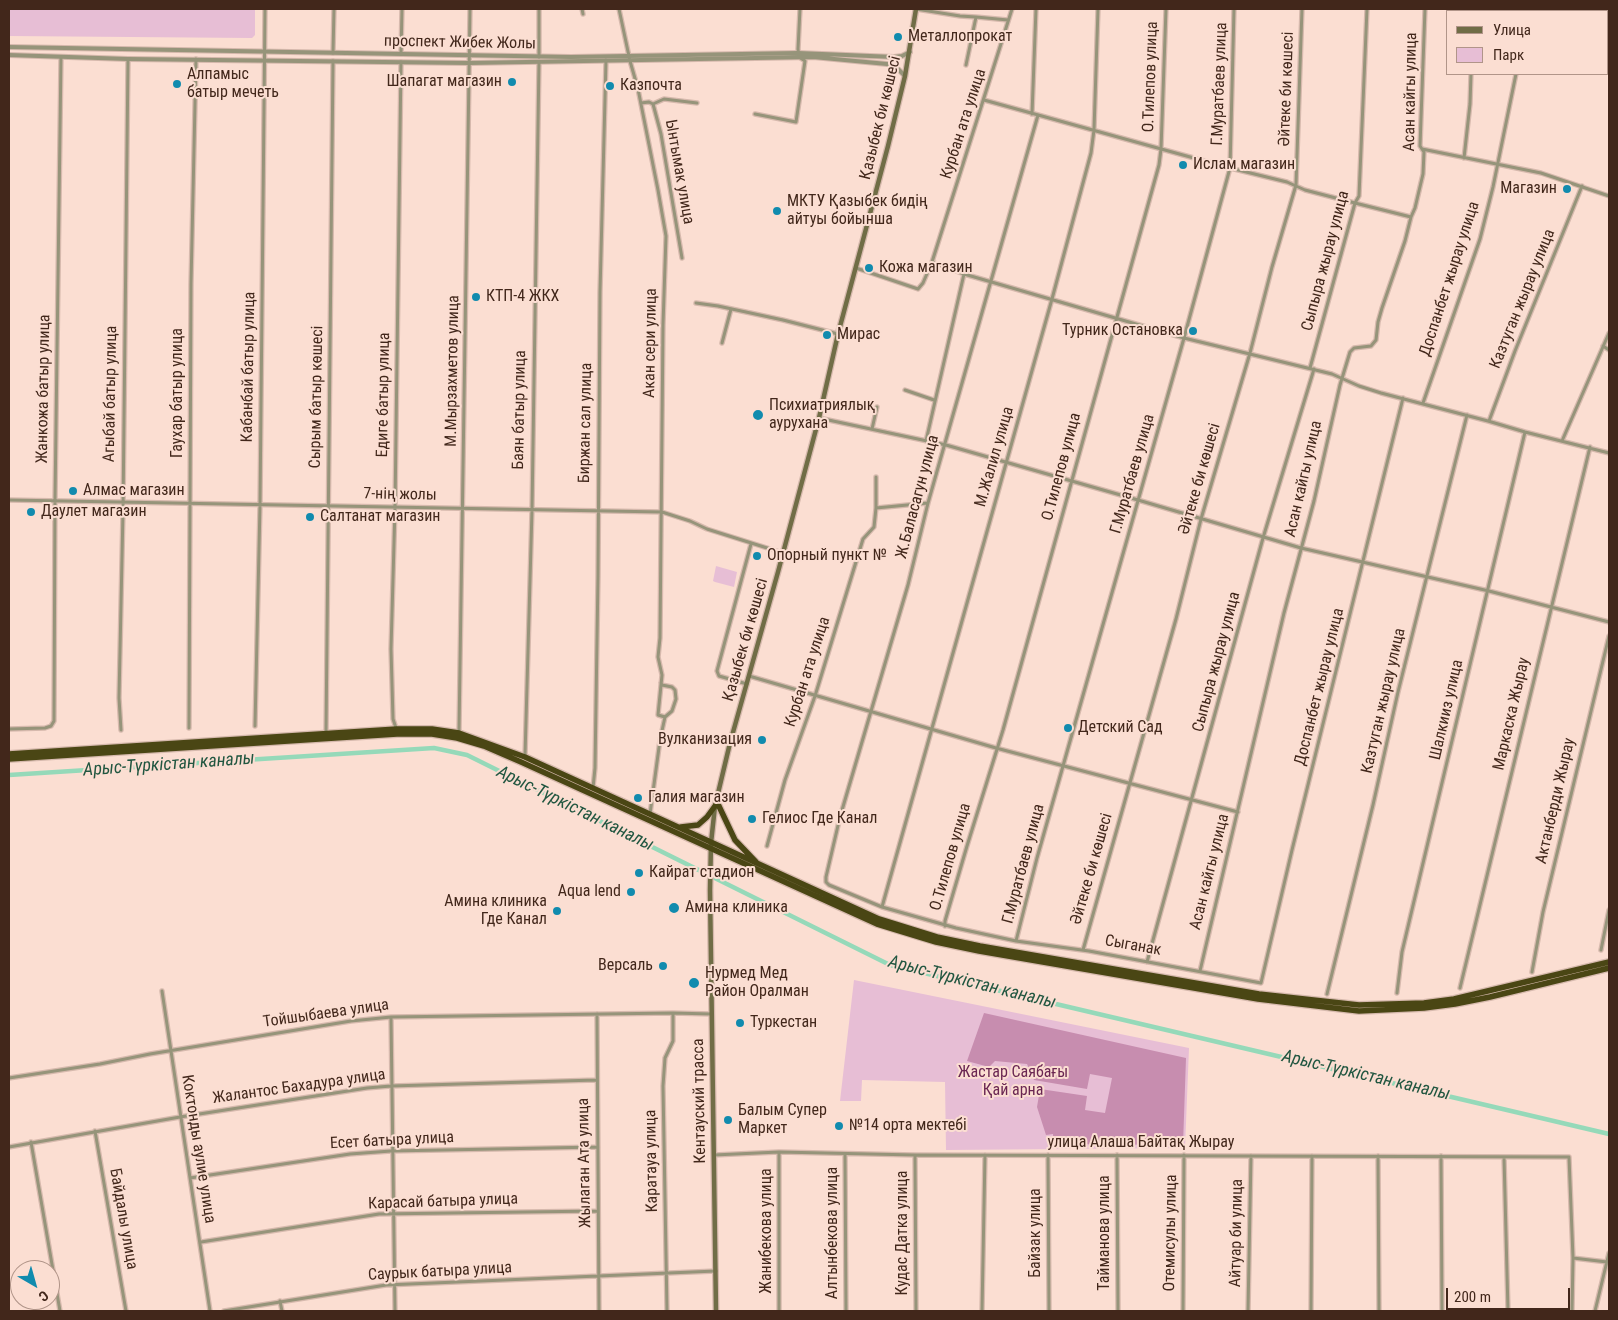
<!DOCTYPE html>
<meta charset="utf-8">
<style>
body{margin:0}
#map{position:relative;width:1618px;height:1320px;overflow:hidden;background:#fbded2;font-family:"Roboto Condensed",sans-serif}
canvas{display:block}
.frame{position:absolute;inset:0;border:10px solid #42271b;pointer-events:none}
.legend{position:absolute;left:1446px;top:10px;width:162px;height:65px;box-sizing:border-box;background:#fbded2;border:1px solid #b19589;margin:0;padding:6px 9px;list-style:none;font-size:15px;color:#42271b}
.legend li{display:flex;align-items:center;gap:10px;height:25px}
.legend b{width:25px;border:1px solid #b19589}
.north{position:absolute;left:10px;top:1260px;width:50px;height:50px;box-sizing:border-box;background:#fbded2;border:1px solid #b19589;border-radius:50%;rotate:142deg;font-size:14px;font-weight:700;line-height:20px;text-align:center;color:#42271b}
.north::after{content:'';display:block;margin:auto;width:18px;height:22px;background:#118bae;clip-path:polygon(50% 0,100% 100%,50% 72%,0 100%)}
.scale{position:absolute;left:1446px;top:1288px;width:124px;height:22px;box-sizing:border-box;border:2px solid #42271b;border-top:0;padding-left:6px;font-size:15px;line-height:18px;white-space:nowrap;color:#42271b;-webkit-text-stroke:4px #fbded2;paint-order:stroke}
</style>
<div id="map">
<canvas width="1618" height="1320"></canvas>
<div class="frame"></div>
<ul class="legend">
<li><b style="height:6px;background:#706d46"></b>Улица</li>
<li><b style="height:14px;background:#e7bed5"></b>Парк</li>
</ul>
<div class="north">С</div>
<div class="scale">200 m</div>
</div>
<script>
const ctx = document.querySelector('canvas').getContext('2d');
ctx.lineJoin = 'round';
function paint(path, color) {
  ctx.fillStyle = color;
  ctx.fill(path, 'evenodd');
}
function shape(rows) {
  const path = new Path2D();
  for (const r of rows) {
    path.moveTo(r[0], r[1]);
    for (let i = 2; i < r.length; i += 2) path.lineTo(r[i], r[i + 1]);
  }
  return path;
}
function stroke(path, color, width, dash) {
  ctx.strokeStyle = color;
  ctx.lineWidth = width;
  ctx.lineCap = dash ? 'butt' : 'round';
  ctx.setLineDash(dash || []);
  ctx.stroke(path);
}
function write(font, color, halo, rows, align = 'center') {
  ctx.font = font + ' "Roboto Condensed",sans-serif';
  ctx.lineWidth = 4;
  ctx.setLineDash([]);
  ctx.textBaseline = 'middle';
  ctx.strokeStyle = halo;
  ctx.fillStyle = color;
  for (const [text, x, y, turn = 0] of rows) {
    ctx.save();
    ctx.translate(x, y);
    ctx.rotate((+turn || 0) * Math.PI / 180);
    ctx.textAlign = isNaN(turn) ? turn : align;
    if (halo) ctx.strokeText(text, 0, 0);
    ctx.fillText(text, 0, 0);
    ctx.restore();
  }
}
const green = shape([
 [9,9,255,9,255,35,252,38,9,36],
 [716,566,737,572,734,587,715,582,713,581],
 [854,980,1189,1048,1185,1148,946,1150,945,1082,862,1080,861,1101,840,1101]
]);
const forest = shape([
 [984,1013,1186,1058,1183,1145,1053,1144,1053,1134,1046,1135,1037,1107,1040,1089,1087,1096,1085,1110,1105,1113,1112,1078,1090,1074,1087,1089,1034,1080,1027,1064,995,1061,989,1067,967,1061]
]);
const canal = shape([
 [9,775,434,748,467,755,890,965,1609,1134]
]);
const minor = shape([
 [582,9,583,14],
 [619,9,630,61,638,89,658,190,666,236,663,325,660,638,658,657,662,675,658,715,665,717,660,740,650,814],
 [916,9,960,16,976,17,966,65],
 [1472,11,1472,9],
 [1530,11,1530,9],
 [976,17,1008,20],
 [333,53,334,9],
 [401,54,402,9],
 [539,57,539,9],
 [984,100,1230,168,1287,182,1305,190,1355,203,1411,217],
 [641,103,649,102,653,104,661,134,682,258],
 [653,104,664,99,697,103],
 [755,114,796,122,805,61,799,57,798,49,800,9],
 [1032,114,1036,9],
 [1038,115,928,503,908,585,840,817,826,877,826,882,829,885,882,907,956,928,1016,941,1089,951,1261,983,1292,850,1403,398],
 [1422,149,1541,173,1609,196],
 [1464,158,1470,104,1471,74],
 [856,268,918,289,923,283,932,262,1012,9],
 [964,274,1184,338,1332,374,1359,386,1381,393,1488,421,1525,432,1609,453],
 [696,303,718,306,783,320,838,334],
 [722,343,731,309],
 [1603,346,1609,350],
 [1310,368,1355,203,1359,196,1367,9],
 [905,390,934,400],
 [1423,403,1480,239,1493,187,1516,74],
 [819,418,946,445,1138,500,1301,548,1489,591,1609,622],
 [1489,421,1515,351,1582,186],
 [872,429,877,407],
 [926,441,964,274,932,262],
 [1562,441,1609,333],
 [9,500,662,512,690,521,707,529,783,553],
 [876,508,876,477],
 [749,676,996,748,1238,812],
 [661,683,662,685,672,687,675,690,676,699,672,711,665,717],
 [747,684,719,676,717,671,751,544],
 [255,726,260,505,265,9],
 [189,728,191,284,196,59],
 [396,728,393,719,391,649,395,508,401,62],
 [9,729,45,728,51,726,54,721,55,500,61,57],
 [121,730,119,698,123,511,128,59],
 [459,732,470,9],
 [326,733,333,61],
 [525,756,532,510,539,62],
 [593,788,595,768,598,576,600,292,606,60],
 [767,846,785,780,815,696,863,539,874,527,876,508,928,503],
 [882,907,1052,299,1091,153,1094,130,1098,9],
 [945,926,945,921,967,846,1003,730,1159,165,1161,149,1166,9],
 [1016,941,1037,858,1184,338,1230,168,1234,9],
 [1083,950,1176,619,1201,519,1250,353,1272,267,1296,185,1302,9],
 [1601,950,1609,910],
 [1147,962,1263,538,1314,369],
 [1200,971,1284,613,1314,501,1340,385,1350,352,1354,348,1371,346,1376,340,1378,322,1382,308,1405,241,1411,217,1415,208,1423,174,1424,152,1420,146,1425,9],
 [1532,972,1543,912,1609,636],
 [1460,988,1590,447],
 [162,991,210,1311],
 [1397,993,1402,952,1525,432],
 [1327,994,1373,805,1398,692,1467,415],
 [597,1014,599,1311],
 [391,1017,395,1311],
 [9,1078,100,1064,150,1054,351,1021,391,1017,673,1013,711,1014],
 [95,1131,126,1311],
 [31,1142,60,1311],
 [9,1147,180,1117,367,1088,391,1086,596,1080],
 [845,1154,846,1311],
 [714,1155,779,1152,915,1155,1569,1157,1573,1258,1572,1311],
 [915,1155,916,1311],
 [1048,1155,1049,1311],
 [1117,1155,1118,1311],
 [1378,1156,1379,1311],
 [1441,1156,1442,1311],
 [1504,1157,1508,1311],
 [190,1178,350,1154,391,1151,598,1147],
 [201,1242,379,1214,598,1211],
 [1573,1258,1607,1262],
 [280,1301,282,1311],
 [224,1311,386,1285,716,1271],
 [667,1311,663,1086,665,1058,673,1041,673,1013],
 [779,1311,779,1152],
 [982,1311,985,1155],
 [1183,1311,1184,1155],
 [1248,1311,1251,1156],
 [1311,1311,1312,1156],
 [1595,1311,1609,1253]
]);
const tertiary = shape([
 [9,47,571,57,798,53,894,57,902,56,910,52],
 [9,55,128,59,469,63,813,57,887,64,896,67,905,76]
]);
const secondary = shape([
 [716,1311,710,890,711,843,715,806,730,743,778,572,819,418,838,334,888,146,905,76,916,9]
]);
const trunk = shape([
 [9,754,397,729,432,729,459,733,525,757,879,919,937,937,980,946,1259,994,1359,1005,1424,1003,1454,999,1609,962],
 [9,759,397,734,432,734,457,738,484,746,521,762,877,924,936,942,979,951,1258,999,1359,1011,1424,1008,1455,1004,1490,997,1609,968],
 [717,802,735,840,756,862],
 [681,827,698,825,707,817,715,806]
]);
const markers = [
 [898,37,5,"#118bae"],
 [512,82,5,"#118bae"],
 [177,84,5,"#118bae"],
 [610,86,5,"#118bae"],
 [1183,165,5,"#118bae"],
 [1567,189,5,"#118bae"],
 [777,211,5,"#118bae"],
 [869,268,5,"#118bae"],
 [476,297,5,"#118bae"],
 [1193,331,5,"#118bae"],
 [827,335,5,"#118bae"],
 [758,415,6,"#118bae"],
 [73,491,5,"#118bae"],
 [31,512,5,"#118bae"],
 [310,517,5,"#118bae"],
 [757,556,5,"#118bae"],
 [1068,728,5,"#118bae"],
 [762,740,5,"#118bae"],
 [638,798,5,"#118bae"],
 [752,819,5,"#118bae"],
 [639,873,5,"#118bae"],
 [631,892,5,"#118bae"],
 [674,908,6,"#118bae"],
 [557,911,5,"#118bae"],
 [663,966,5,"#118bae"],
 [694,983,6,"#118bae"],
 [740,1023,5,"#118bae"],
 [728,1120,5,"#118bae"],
 [839,1126,5,"#118bae"]
];
const poiNames = [
 ["Металлопрокат",908,37],
 ["Алпамыс",187,75],
 ["батыр мечеть",187,93],
 ["Шапагат магазин",502,82,"right"],
 ["Казпочта",620,86],
 ["Ислам магазин",1193,165],
 ["Магазин",1557,189,"right"],
 ["МКТУ Қазыбек бидің",787,202],
 ["айтуы бойынша",787,220],
 ["Кожа магазин",879,268],
 ["КТП-4 ЖКХ",486,297],
 ["Турник Остановка",1183,331,"right"],
 ["Мирас",837,335],
 ["Психиатриялық",769,406],
 ["аурухана",769,424],
 ["Алмас магазин",83,491],
 ["Даулет магазин",41,512],
 ["Салтанат магазин",320,517],
 ["Опорный пункт №",767,556],
 ["Детский Сад",1078,728],
 ["Вулканизация",752,740,"right"],
 ["Галия магазин",648,798],
 ["Гелиос Где Канал",762,819],
 ["Кайрат стадион",649,873],
 ["Aqua lend",621,892,"right"],
 ["Амина клиника",547,902,"right"],
 ["Где Канал",547,920,"right"],
 ["Амина клиника",685,908],
 ["Версаль",653,966,"right"],
 ["Нурмед Мед",705,974],
 ["Район Оралман",705,992],
 ["Туркестан",750,1023],
 ["Балым Супер",738,1111],
 ["Маркет",738,1129],
 ["№14 орта мектебі",849,1126]
];
const streetNames = [
 ["проспект Жибек Жолы",460,43,1],
 ["О.Тилепов улица",1151,77,-88],
 ["Г.Муратбаев улица",1220,84,-88],
 ["Әйтеке би көшесі",1287,89,-88],
 ["Асан кайгы улица",1411,92,-89],
 ["Қазыбек би көшесі",881,118,-76],
 ["Курбан ата улица",964,124,-72],
 ["Ынтымак улица",679,172,80],
 ["Сыпыра жырау улица",1326,261,-75],
 ["Доспанбет жырау улица",1450,279,-72],
 ["Казтуган жырау улица",1523,299,-68],
 ["Акан сери улица",651,343,-89],
 ["Кабанбай батыр улица",249,367,-89],
 ["М.Мырзахметов улица",453,371,-89],
 ["Жанкожа батыр улица",44,389,-89],
 ["Гаухар батыр улица",178,393,-90],
 ["Агыбай батыр улица",111,394,-89],
 ["Едиге батыр улица",384,395,-89],
 ["Сырым батыр көшесі",317,397,-89],
 ["Баян батыр улица",520,410,-89],
 ["Биржан сал улица",586,423,-89],
 ["М.Жалил улица",995,457,-74],
 ["О.Тилепов улица",1062,467,-75],
 ["Г.Муратбаев улица",1133,474,-74],
 ["Әйтеке би көшесі",1200,479,-74],
 ["Асан кайгы улица",1304,479,-77],
 ["7-нің жолы",400,495,1],
 ["Ж.Баласагун улица",918,497,-75],
 ["Қазыбек би көшесі",746,640,-74],
 ["Сыпыра жырау улица",1217,662,-75],
 ["Курбан ата улица",808,672,-72],
 ["Доспанбет жырау улица",1320,687,-76],
 ["Казтуган жырау улица",1384,701,-77],
 ["Шалкииз улица",1447,710,-77],
 ["Маркаска Жырау",1512,714,-77],
 ["Актанберди Жырау",1556,801,-77],
 ["О.Тилепов улица",951,857,-74],
 ["Г.Муратбаев улица",1024,864,-75],
 ["Әйтеке би көшесі",1092,869,-74],
 ["Асан кайгы улица",1210,872,-76],
 ["Сыганак",1133,946,10],
 ["Тойшыбаева улица",326,1014,-8],
 ["Жалантос Бахадура улица",299,1087,-8],
 ["Кентауский трасса",700,1101,-91],
 ["Есет батыра улица",392,1141,-3],
 ["улица Алаша Байтақ Жырау",1141,1143],
 ["Коктонды аулие улица",198,1149,81],
 ["Каратауа улица",652,1161,-91],
 ["Жылаган Ата улица",585,1163,-91],
 ["Карасай батыра улица",443,1202,-2],
 ["Байдалы улица",123,1219,80],
 ["Жанибекова улица",767,1231,-90],
 ["Алтынбекова улица",833,1233,-90],
 ["Кудас Датка улица",903,1233,-90],
 ["Байзак улица",1036,1233,-90],
 ["Тайманова улица",1105,1233,-90],
 ["Отемисулы улица",1171,1233,-89],
 ["Айтуар би улица",1237,1233,-89],
 ["Саурык батыра улица",440,1272,-3]
];
const parkNames = [
 ["Жастар Саябағы",1013,1073],
 ["Қай арна",1013,1091]
];
const waterNames = [
 ["Арыс-Түркістан каналы",169,765,-4],
 ["Арыс-Түркістан каналы",575,809,26],
 ["Арыс-Түркістан каналы",972,983,14],
 ["Арыс-Түркістан каналы",1366,1076,13]
];
paint(green, '#e7bed5');
paint(forest, '#c78daf');
stroke(canal, '#95d9b9', 4.5);
stroke(minor, '#d6b9ad', 5.5);
stroke(tertiary, '#d6b9ad', 6);
stroke(secondary, '#d6b9ad', 7);
stroke(trunk, '#d6b9ad', 8);
stroke(minor, '#96947a', 3);
stroke(tertiary, '#96947a', 4);
stroke(secondary, '#706d46', 4.5);
stroke(trunk, '#4a4614', 5.5);
for (const [x, y, r, color] of markers) {
  const dot = new Path2D();
  dot.arc(x, y, r, 0, 2 * Math.PI);
  ctx.fillStyle = color;
  ctx.fill(dot);
  stroke(dot, '#fbded2', 2);
}
write('16px', '#42271b', '#fbded2', poiNames, 'left');
write('16px', '#42271b', '#fbded2', streetNames);
write('16px', '#6a2652', '#fbded2', parkNames);
write('italic 18px', '#215640', '#fbded2', waterNames);
</script>
